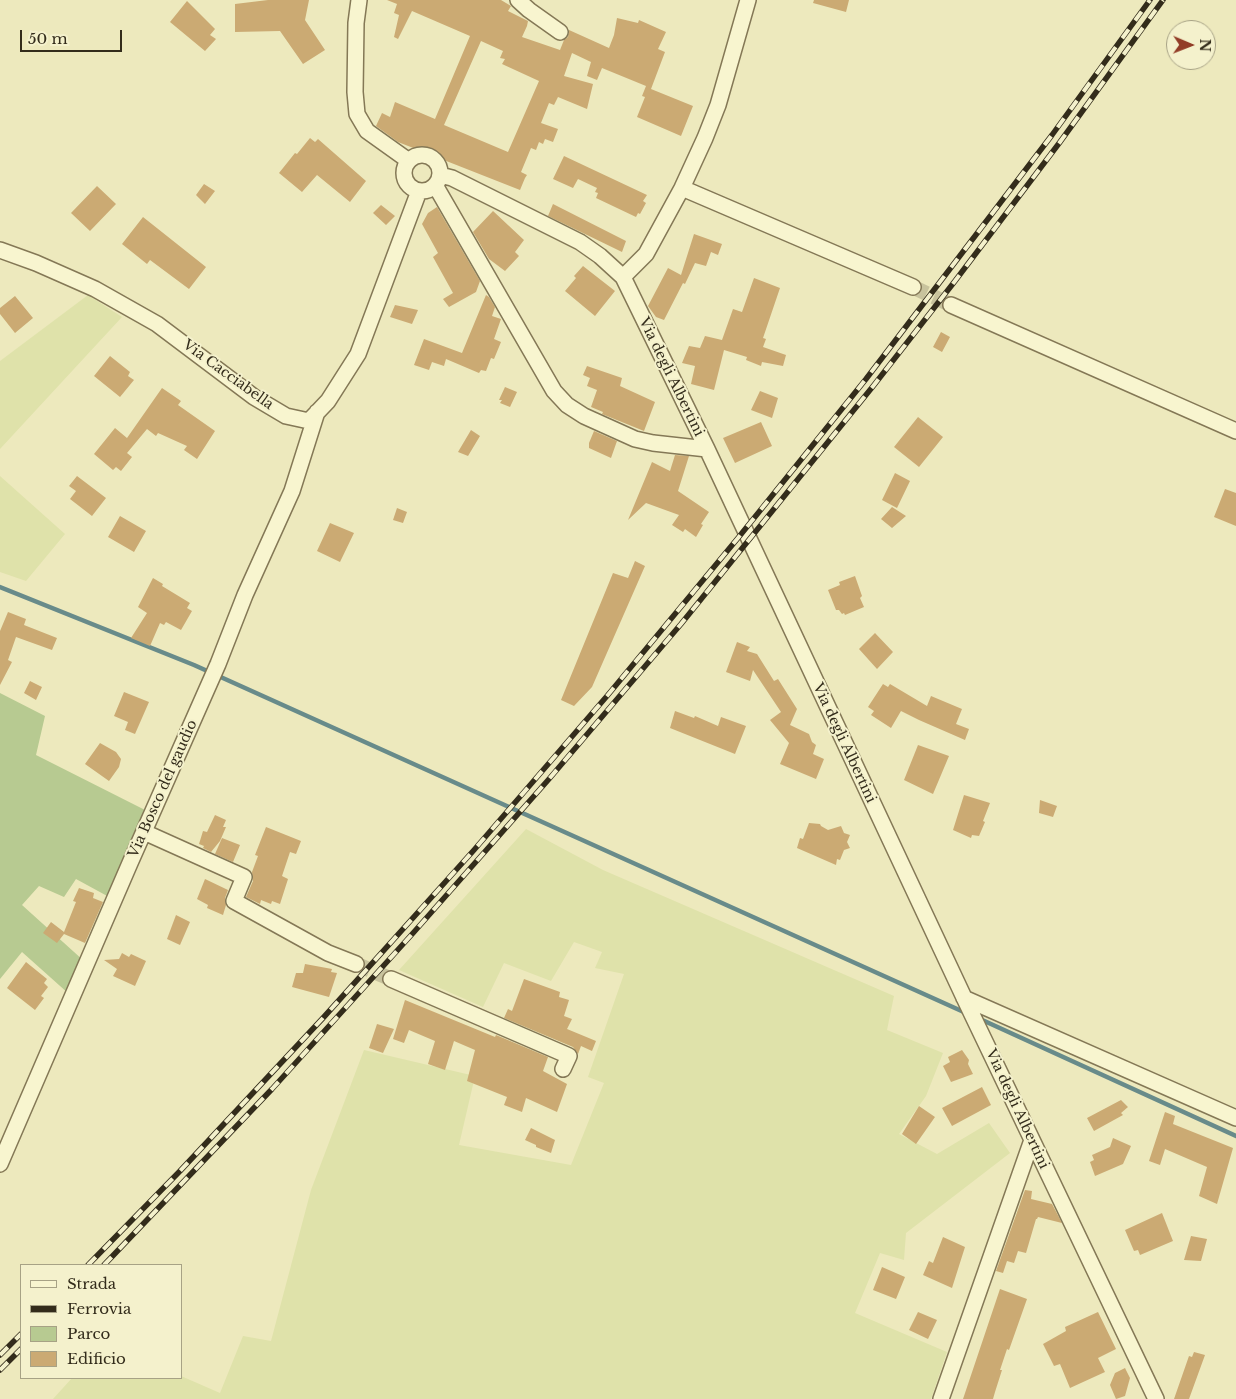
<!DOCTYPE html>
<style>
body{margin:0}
#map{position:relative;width:1236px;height:1399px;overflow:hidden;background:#ede9bd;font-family:"Libre Baskerville",serif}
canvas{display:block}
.legend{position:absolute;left:20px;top:1264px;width:162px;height:115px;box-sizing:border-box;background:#f4f1cc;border:1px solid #a7a285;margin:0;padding:6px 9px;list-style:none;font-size:15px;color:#332c1b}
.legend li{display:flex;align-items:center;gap:10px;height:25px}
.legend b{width:25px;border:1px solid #a7a285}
.north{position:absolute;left:1166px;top:20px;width:50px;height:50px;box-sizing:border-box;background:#f4f1cc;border:1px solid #a7a285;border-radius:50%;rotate:91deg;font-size:14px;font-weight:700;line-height:20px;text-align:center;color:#332c1b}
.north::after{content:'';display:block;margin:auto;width:18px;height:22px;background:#923d27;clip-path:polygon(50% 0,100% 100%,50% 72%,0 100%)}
.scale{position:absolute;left:20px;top:30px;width:102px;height:22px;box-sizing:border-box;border:2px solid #332c1b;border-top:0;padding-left:6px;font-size:15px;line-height:18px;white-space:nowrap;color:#332c1b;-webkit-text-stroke:4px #f4f1cc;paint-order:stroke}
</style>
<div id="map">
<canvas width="1236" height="1399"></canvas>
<ul class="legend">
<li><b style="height:6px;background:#f8f5cf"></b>Strada</li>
<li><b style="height:6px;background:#332c1b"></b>Ferrovia</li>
<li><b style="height:14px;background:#b7ca91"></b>Parco</li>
<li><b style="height:14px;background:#cbaa73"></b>Edificio</li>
</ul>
<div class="north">N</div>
<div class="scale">50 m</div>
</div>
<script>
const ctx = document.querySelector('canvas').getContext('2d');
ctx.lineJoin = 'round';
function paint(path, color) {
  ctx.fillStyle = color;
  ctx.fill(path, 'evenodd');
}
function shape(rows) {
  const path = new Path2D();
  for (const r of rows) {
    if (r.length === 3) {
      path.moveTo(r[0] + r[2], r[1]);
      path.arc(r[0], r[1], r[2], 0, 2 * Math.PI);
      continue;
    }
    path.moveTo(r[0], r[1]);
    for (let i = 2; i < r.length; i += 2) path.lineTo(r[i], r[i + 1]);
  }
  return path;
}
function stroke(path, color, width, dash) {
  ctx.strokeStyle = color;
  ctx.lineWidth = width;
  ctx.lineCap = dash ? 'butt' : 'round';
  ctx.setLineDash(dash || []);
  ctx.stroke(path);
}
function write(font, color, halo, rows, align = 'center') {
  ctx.font = font + ' "Libre Baskerville",serif';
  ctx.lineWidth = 4;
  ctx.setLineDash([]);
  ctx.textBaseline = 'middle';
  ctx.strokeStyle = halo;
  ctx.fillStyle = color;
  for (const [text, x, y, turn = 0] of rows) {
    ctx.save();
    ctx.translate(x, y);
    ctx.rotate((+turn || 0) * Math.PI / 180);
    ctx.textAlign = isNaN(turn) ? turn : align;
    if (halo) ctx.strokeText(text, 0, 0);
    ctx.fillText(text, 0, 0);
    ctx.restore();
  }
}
const farmland = shape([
 [88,295,122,317,0,449,0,361],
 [0,476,65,534,26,581,0,572],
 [526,829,603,870,894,996,887,1030,943,1053,926,1096,899,1134,937,1154,989,1123,1010,1153,906,1233,904,1260,880,1253,855,1313,947,1352,931,1399,53,1399,72,1378,181,1378,181,1376,220,1393,243,1336,271,1341,311,1190,364,1050,475,1076,459,1145,571,1165,604,1083,588,1077,624,974,595,968,602,952,574,942,551,981,504,963,483,1007,399,970]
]);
const green = shape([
 [0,693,45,716,36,755,147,811,109,897,76,879,64,897,39,886,22,905,84,961,69,994,22,952,0,979]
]);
const stream = shape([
 [0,587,194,665,966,1013],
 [980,1019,1236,1136]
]);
const building = shape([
 [268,0,309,0,305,20,325,50,303,64,280,31,235,32,235,4],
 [387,0,501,0,511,6,508,11,528,21,527,26,522,37,560,50,564,40,568,37,569,30,609,48,614,35,617,18,638,23,639,20,666,32,658,49,665,52,651,89,693,106,681,136,637,117,645,97,642,96,646,86,602,68,597,80,587,76,591,62,572,53,564,76,593,84,587,109,558,97,554,105,549,103,541,123,558,129,553,142,545,139,543,144,539,142,536,150,531,148,521,172,527,175,525,178,520,190,398,142,376,126,382,113,390,117,395,102,435,119,470,36,412,11,398,39,394,37,399,15,394,13,397,4],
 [481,41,503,51,500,58,505,59,502,64,539,81,508,152,444,125],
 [814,0,849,0,846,12,813,3],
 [187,1,215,29,210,35,216,39,205,51,170,22],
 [310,138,315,142,318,139,366,181,350,202,317,175,302,192,279,173,295,153,297,154],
 [564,156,647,195,643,201,646,203,640,214,638,213,636,217,596,198,598,193,595,192,597,188,578,179,573,188,553,179],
 [204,184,215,191,205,204,196,195],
 [97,186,116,204,90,231,71,213],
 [553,204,626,241,622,252,548,216],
 [381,205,395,216,386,225,373,213],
 [437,207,480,281,476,292,449,307,443,299,453,293,433,257,438,253,422,224,428,213],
 [493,211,524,240,515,252,519,256,505,271,489,259,473,232],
 [143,217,206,267,189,289,150,260,147,264,122,244],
 [694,234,722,244,718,255,711,252,706,266,695,263,685,284,683,283,664,320,656,317,648,306,668,268,681,275],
 [583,266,615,291,595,316,565,291,576,278,574,276],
 [754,278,780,288,763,338,766,339,763,347,786,355,783,366,762,362,761,366,746,360,747,357,724,350,714,390,691,384,695,366,682,363,689,346,700,348,705,336,722,340,733,309,742,312],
 [486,295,489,297,495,307,492,316,501,319,494,339,501,342,494,359,491,358,486,371,481,370,479,373,446,359,444,366,432,362,429,370,414,365,424,339,462,353],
 [15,296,33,318,15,333,0,314,0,308],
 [395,305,418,310,412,324,390,317],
 [941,332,950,337,942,352,933,347],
 [110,356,130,372,128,376,134,380,120,397,94,376],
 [587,366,622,378,620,386,655,402,644,431,602,414,603,412,591,407,597,390,587,386,590,378,583,375],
 [505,387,517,392,510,407,500,403,502,400,499,400],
 [162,388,181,401,178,405,215,431,197,459,184,450,187,446,158,433,156,436,147,429,127,453,132,457,121,471,116,467,113,470,94,454,115,428,127,438],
 [760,391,778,398,772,418,751,410],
 [918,417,943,437,919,467,894,447],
 [761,422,772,446,735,463,723,438],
 [471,430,480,436,468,456,458,452],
 [594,431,617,441,611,458,589,448,589,443],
 [675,455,689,456,678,491,709,512,701,524,703,525,696,537,685,529,683,532,672,525,679,515,646,503,628,520,652,462,670,471],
 [895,473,910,481,897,508,882,500],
 [77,476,106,498,92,516,70,499,76,491,69,486],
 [1225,489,1236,493,1236,526,1214,517],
 [892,507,906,516,892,528,881,519],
 [397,508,407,512,403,523,393,520],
 [120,516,146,531,134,552,108,537],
 [330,523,354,533,340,562,317,551],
 [635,561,645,566,592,687,574,706,561,700,613,573,628,578],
 [855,576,862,596,860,598,864,607,845,615,844,613,842,614,839,610,836,610,828,590,840,585,839,582],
 [153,578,163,584,162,586,190,603,187,608,192,611,181,630,166,622,164,625,160,623,150,646,131,638,147,613,138,607],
 [8,612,26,619,24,625,57,638,52,650,16,637,8,660,12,662,0,685,0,631],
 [875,633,893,652,877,669,859,649],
 [737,642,750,647,747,651,757,654,774,681,778,679,797,709,790,725,809,734,812,742,816,745,813,754,824,759,816,779,780,764,789,743,770,720,781,712,753,670,750,681,726,672],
 [30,681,42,687,36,700,24,693],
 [883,684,888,687,890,684,927,706,931,696,962,709,956,724,969,729,965,740,919,720,901,711,891,728,871,715,874,711,868,707],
 [124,692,149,702,135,734,125,730,128,722,114,716],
 [675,711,694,718,695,716,718,726,721,717,746,726,735,754,670,728],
 [100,743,116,752,121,759,119,767,109,781,85,764],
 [918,745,949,756,933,794,904,780],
 [964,795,990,803,983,821,985,822,979,836,972,835,971,838,953,830],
 [1040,800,1057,806,1053,817,1039,813],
 [215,815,226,820,223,827,226,827,220,841,211,852,203,848,204,846,199,844,203,831,207,832],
 [809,823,820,824,821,826,828,830,841,826,844,833,850,835,847,842,850,848,844,850,840,860,837,859,836,865,797,848,800,838,803,839],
 [266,827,301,841,296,854,290,852,282,876,288,879,280,904,272,901,271,904,261,900,260,904,246,897,253,881,252,872,258,856,255,855],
 [222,838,240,845,233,862,215,854],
 [205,879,228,890,225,898,226,905,223,915,207,908,208,905,197,899],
 [79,888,94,893,93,898,103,902,85,943,64,934,57,943,43,933,51,922,64,932,76,902,73,901],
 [176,915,190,922,180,945,167,939],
 [122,953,129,957,131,954,146,961,135,986,113,976,117,969,104,960,119,959],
 [26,962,47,979,44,983,48,987,41,996,44,998,35,1010,7,988],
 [305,964,332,969,331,972,337,973,329,997,292,987,296,973,303,973],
 [524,979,560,992,559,997,569,1000,564,1016,572,1019,567,1029,596,1041,592,1051,581,1046,578,1054,573,1047,504,1018,508,1009,512,1011],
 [405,1000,495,1037,496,1035,548,1057,543,1071,567,1084,557,1112,526,1098,522,1112,504,1105,507,1097,467,1081,475,1050,454,1041,445,1070,428,1064,435,1041,409,1030,404,1043,393,1039],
 [377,1024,394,1029,383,1053,369,1048],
 [962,1050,969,1060,968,1064,973,1074,951,1082,943,1066,950,1062,948,1057],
 [982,1087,991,1105,952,1126,942,1108],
 [1121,1100,1128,1107,1121,1113,1123,1115,1094,1131,1087,1118],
 [919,1106,935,1117,916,1144,902,1134],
 [1165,1112,1175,1116,1173,1124,1233,1148,1217,1204,1199,1196,1207,1167,1165,1149,1160,1165,1149,1161],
 [531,1128,555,1140,551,1153,536,1147,536,1145,525,1140],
 [1113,1138,1131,1146,1123,1164,1095,1176,1090,1162,1094,1160,1092,1155,1110,1147],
 [1025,1190,1032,1191,1031,1199,1052,1204,1062,1223,1038,1217,1037,1219,1036,1219,1026,1253,1018,1251,1014,1263,1007,1261,1003,1273,996,1271],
 [1162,1213,1173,1241,1140,1255,1138,1250,1134,1251,1125,1230],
 [1191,1236,1207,1239,1201,1261,1184,1260],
 [943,1237,965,1247,952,1288,923,1275,929,1261,933,1263],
 [882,1267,905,1277,896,1299,873,1290],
 [1000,1289,1027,1299,1009,1350,1007,1349,1000,1370,1002,1370,995,1392,993,1399,963,1399],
 [918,1312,937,1320,928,1339,909,1330],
 [1098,1312,1116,1349,1098,1358,1105,1372,1070,1388,1060,1364,1054,1366,1043,1344,1066,1331,1065,1327],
 [1194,1352,1205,1355,1189,1399,1174,1399,1189,1356,1192,1357],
 [1125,1368,1130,1378,1125,1396,1116,1399,1110,1385,1115,1373]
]);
const minorTunnel = shape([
 [913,287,951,305],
 [356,964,391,979]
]);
const minor = shape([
 [359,0,356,23,355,92,357,114,367,131,409,161],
 [518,0,529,10,560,32],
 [422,173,18],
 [440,175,452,178,580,242,600,256,623,277,707,449,968,1006,1156,1399],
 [435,185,554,391,567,405,584,416,635,439,653,443,707,449],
 [682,188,913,287],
 [0,250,36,263,95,289,157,324,254,397,286,416,309,421,328,401,358,354,419,191],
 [623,277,646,254,682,188,705,138,718,105,748,0],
 [951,305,1236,431],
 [144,832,244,877,234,901,328,953,356,964],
 [391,979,569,1056,563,1069],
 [964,998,1236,1118],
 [0,1164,130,863,218,664,245,595,292,491,317,412],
 [941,1399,1032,1140]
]);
const rail = shape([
 [88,1265,180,1171,323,1018,474,850,607,696,738,538,866,379,1052,135,1150,0],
 [104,1265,272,1089,414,932,549,779,681,624,874,385,955,281,1060,142,1163,0],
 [0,1355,21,1334],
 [0,1370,21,1349]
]);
const streetNames = [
 ["Via Cacciabella",228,375,36],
 ["Via degli Albertini",671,377,64],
 ["Via degli Albertini",844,743,65],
 ["Via Bosco del gaudio",163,789,-66],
 ["Via degli Albertini",1017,1109,65]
];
paint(farmland, '#dfe2aa');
paint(green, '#b7ca91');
stroke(stream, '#688b8a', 4.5);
paint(building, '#cbaa73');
stroke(minorTunnel, '#c8c39d', 15, [15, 8]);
stroke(minor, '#847856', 18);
stroke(minor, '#f8f5cf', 15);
stroke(rail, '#332c1b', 5.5);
stroke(rail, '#f4f1cc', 4, [11]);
write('14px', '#332c1b', '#f4f1cc', streetNames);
</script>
